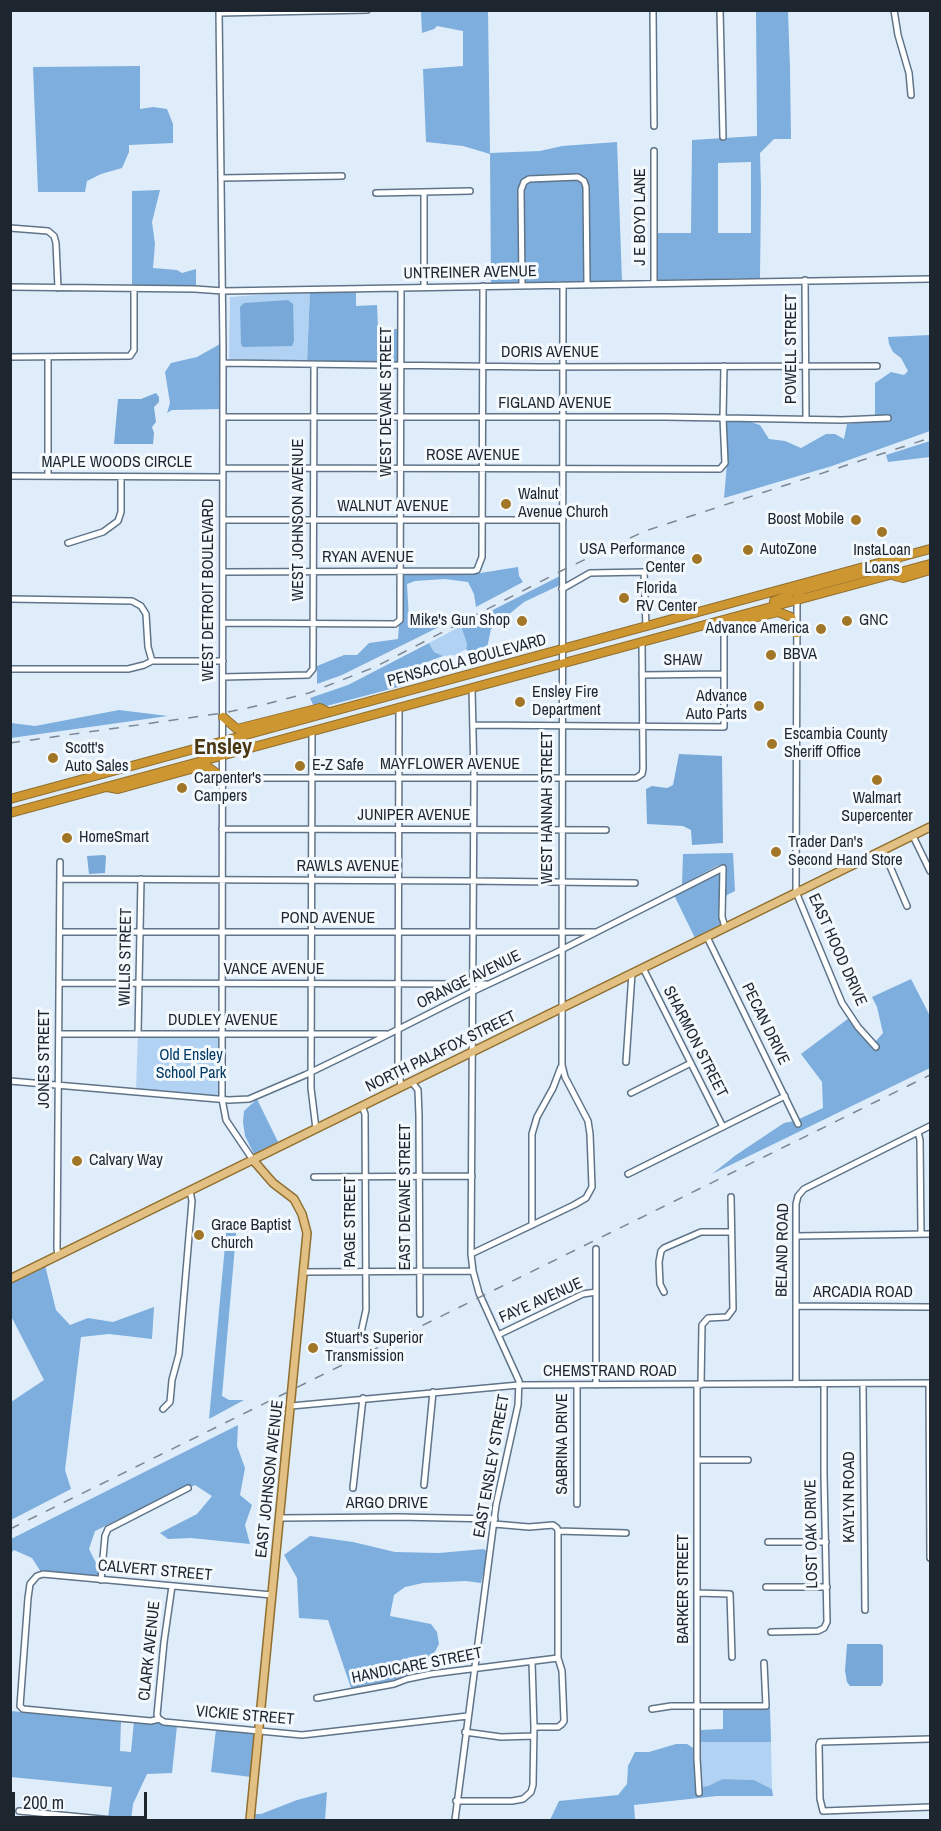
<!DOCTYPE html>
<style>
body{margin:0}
#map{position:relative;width:941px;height:1831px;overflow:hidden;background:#dfedfb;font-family:"Archivo Narrow",sans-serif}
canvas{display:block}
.frame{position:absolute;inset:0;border:12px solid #1d262e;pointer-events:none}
.scale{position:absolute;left:12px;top:1792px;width:135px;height:27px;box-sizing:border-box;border:3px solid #1d262e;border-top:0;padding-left:8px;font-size:18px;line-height:21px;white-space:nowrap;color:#1d262e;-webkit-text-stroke:4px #f4f9fd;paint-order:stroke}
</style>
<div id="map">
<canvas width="941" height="1831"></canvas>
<div class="frame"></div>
<div class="scale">200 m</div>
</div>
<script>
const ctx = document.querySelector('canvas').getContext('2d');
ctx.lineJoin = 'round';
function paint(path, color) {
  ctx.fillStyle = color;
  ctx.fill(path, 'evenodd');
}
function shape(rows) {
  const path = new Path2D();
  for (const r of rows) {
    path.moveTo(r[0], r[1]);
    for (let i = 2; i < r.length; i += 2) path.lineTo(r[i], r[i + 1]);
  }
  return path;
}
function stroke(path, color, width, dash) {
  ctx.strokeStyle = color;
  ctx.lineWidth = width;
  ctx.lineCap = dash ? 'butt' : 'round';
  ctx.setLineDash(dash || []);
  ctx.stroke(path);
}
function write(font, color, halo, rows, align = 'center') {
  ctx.font = font + ' "Archivo Narrow",sans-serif';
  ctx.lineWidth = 6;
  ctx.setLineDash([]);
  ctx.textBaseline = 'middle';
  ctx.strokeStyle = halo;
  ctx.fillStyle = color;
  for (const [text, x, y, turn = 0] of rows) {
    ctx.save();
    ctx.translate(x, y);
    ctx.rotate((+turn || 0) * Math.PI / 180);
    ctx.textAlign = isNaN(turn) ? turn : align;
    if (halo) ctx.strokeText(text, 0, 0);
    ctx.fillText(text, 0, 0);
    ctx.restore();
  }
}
const green = shape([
 [310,291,307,362,229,359,230,297],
 [461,626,467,644,466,649,456,655,443,656,434,652,429,643],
 [138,1034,222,1035,222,1099,136,1090],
 [700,1742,771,1742,772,1789,754,1780,724,1779,708,1786,701,1787]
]);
const forest = shape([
 [488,11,490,153,540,151,562,146,617,142,622,281,590,281,588,187,578,175,529,176,521,181,519,191,519,283,491,284,490,154,463,146,426,142,423,69,463,66,463,31,437,26,434,29,422,33,421,12],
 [756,11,788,11,790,69,791,139,774,139,760,153,761,189,760,278,658,280,658,233,691,233,692,140,757,136],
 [751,162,751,233,718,233,718,163],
 [140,66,140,109,153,107,167,109,173,124,173,143,129,145,129,152,122,168,101,174,87,181,85,192,38,192,33,67],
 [578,180,583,187,585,282,525,283,524,191,526,183,530,181],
 [160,190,152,222,155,244,153,268,177,270,182,273,196,269,196,286,132,286,132,191],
 [310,291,356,291,356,306,377,305,378,329,398,329,398,363,307,362],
 [930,335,930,431,832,466,724,498,727,463,726,422,747,421,760,425,769,439,785,441,801,448,826,434,835,434,844,439,847,424,890,419,890,415,875,416,875,383,891,372,904,375,908,371,901,358,893,352,889,344,888,337],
 [220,344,221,409,172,410,167,413,170,403,165,372,171,363,197,357],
 [930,441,930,457,888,462,886,455],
 [518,567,519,576,523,582,476,607,474,594,468,582,445,579,415,581,407,584,409,620,419,627,439,627,342,675,317,684,317,666,344,655,357,655,369,643,398,639,399,625,403,618,403,574,474,574],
 [560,576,560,585,524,602,491,629,487,648,482,653,474,657,466,649,467,644,461,626],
 [429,643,434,652,443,656,398,673,402,686,315,709,310,698,348,685],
 [119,710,168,716,11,738,11,723,35,726],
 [733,853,735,891,725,896,725,865,717,866,682,885,683,854],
 [720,870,719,917,721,926,696,940,674,895],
 [911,979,930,1016,930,1068,712,1174,736,1155,784,1123,794,1121,797,1126,801,1125,799,1119,823,1108,822,1082,801,1054,849,1018,876,1050,880,1047,873,1040,876,1041,883,1033,877,1007,872,997],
 [257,1099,279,1144,255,1156,245,1136,243,1122,244,1111],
 [227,1224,234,1226,236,1234,222,1396,229,1400,244,1400,209,1419],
 [45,1265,56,1310,70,1325,88,1318,113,1322,154,1307,152,1339,109,1334,81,1337,65,1470,71,1489,11,1520,11,1402,44,1380,11,1316,11,1282],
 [238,1425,237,1446,245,1468,240,1495,252,1505,245,1525,250,1544,191,1538,168,1539,160,1533,197,1514,212,1496,195,1485,191,1487,189,1485,95,1531,89,1549,99,1569,99,1577,41,1572,32,1558,14,1550,11,1553,11,1539],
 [310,1536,353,1542,395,1552,439,1553,484,1549,488,1553,481,1583,466,1581,423,1583,405,1587,394,1595,390,1616,431,1624,437,1632,439,1644,431,1659,416,1671,383,1684,351,1688,328,1620,299,1618,297,1578,284,1555],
 [770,1708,771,1742,700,1742,700,1730,723,1729,723,1709],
 [10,1711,121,1720,120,1751,131,1752,134,1721,158,1722,177,1726,172,1773,147,1774,133,1804,131,1820,108,1818,112,1787,11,1777],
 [216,1729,256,1733,251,1777,211,1772],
 [676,1744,687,1744,695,1749,697,1795,702,1795,701,1787,708,1786,723,1779,754,1780,772,1789,773,1796,717,1796,634,1805,635,1820,550,1820,559,1801,618,1795,627,1784,628,1766,635,1752,649,1752],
 [327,1792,325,1820,252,1820,253,1814,261,1814,297,1800]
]);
const water = shape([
 [288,300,293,304,294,341,292,346,243,347,241,344,240,307,244,303],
 [156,393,159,397,159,402,154,407,156,422,152,427,154,433,153,444,114,444,118,399,141,399],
 [679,754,722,756,723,843,692,845,691,830,683,826,647,824,646,789,652,786,667,788,673,785],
 [104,855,106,856,105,873,89,874,87,856],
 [847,1644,881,1644,883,1646,883,1682,881,1686,850,1686,847,1682,845,1671]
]);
const minor = shape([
 [219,10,223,349,222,1099,226,1120,253,1160],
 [653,10,654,126],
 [720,10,723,137],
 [894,10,898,35,909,73,911,95],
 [219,13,367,10],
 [654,151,654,282],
 [221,178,342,176],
 [376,193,470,191],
 [10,228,48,231,54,236,56,243,58,288],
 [805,280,806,418],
 [522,286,521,190,524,182,529,179,578,177,584,181,586,187,587,284],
 [10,287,195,289,223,291,930,279],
 [424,287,424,193],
 [10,357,130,356,134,350,134,289],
 [223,363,540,367,877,366],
 [223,417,664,417,842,420,888,418],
 [223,468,720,469,725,463,723,418,724,366],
 [10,476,223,477],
 [48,476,48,357],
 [223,520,563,520],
 [68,543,103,532,118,521,121,512,121,477],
 [223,572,474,571,477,570,482,557,483,286],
 [562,589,590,573,644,572,646,627],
 [10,599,132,601,141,606,146,614,148,647,152,661,144,665,128,669,10,669],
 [797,599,796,892,842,1003,858,1027,876,1047],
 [223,623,395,624,400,620,401,288],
 [152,661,223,661],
 [642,675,724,674],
 [223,677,308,675,313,669,314,365],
 [399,707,398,1063,401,1087],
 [474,725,724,727,724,635,722,621],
 [312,731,311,1088,316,1129],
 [223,778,636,778,642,774,643,769,642,642],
 [222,829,606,830],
 [913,836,930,871],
 [883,850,907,906],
 [60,879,470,881,635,883],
 [60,932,594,932],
 [707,937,798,1124],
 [643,968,723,1127],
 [59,983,486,984],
 [59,1034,386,1034],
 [138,1034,141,879],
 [626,1062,632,973],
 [10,1081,229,1100,249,1099,305,1075,377,1040,476,990,555,953,723,868,722,917,725,927],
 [412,1082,418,1090,419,1116,420,1314],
 [631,1093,691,1063],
 [918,1132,920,1140,921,1234],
 [628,1174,785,1096],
 [314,1177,472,1176],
 [532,1225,532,1134,537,1117,553,1088,561,1067],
 [796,1236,930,1234],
 [596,1249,596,1385],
 [471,1254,574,1205,586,1198,592,1187,590,1134,588,1121,565,1077,562,1065,563,285],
 [58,1256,57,1248,60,862],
 [304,1272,473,1271],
 [664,1292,660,1284,659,1262,661,1251,664,1248,701,1232,731,1232],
 [796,1306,930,1307],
 [498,1335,583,1294,596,1292],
 [360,1337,366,1310,365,1114,362,1106],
 [929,1383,930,1558],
 [796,1384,796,1204,798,1196,804,1189,930,1126],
 [863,1384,865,1610],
 [697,1385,697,1758,699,1793],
 [701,1385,702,1325,708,1318,727,1317,733,1309,731,1197],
 [291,1406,519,1385,930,1383],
 [163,1409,170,1402,172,1380,179,1354,192,1201,190,1191],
 [697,1460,748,1460],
 [424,1485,433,1392],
 [353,1488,363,1398],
 [577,1504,577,1385],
 [280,1518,398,1517,495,1519],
 [494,1524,529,1527,553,1525,557,1528,558,1531,626,1533],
 [768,1542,826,1542],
 [101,1580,105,1536,108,1529,188,1488],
 [766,1587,827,1587],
 [697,1593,730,1594,732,1657],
 [272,1595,43,1574,37,1576,30,1584,28,1598,20,1706,23,1709,151,1721,159,1719,164,1722,302,1735,468,1716],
 [771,1632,818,1631,824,1628,827,1622,824,1475,824,1384],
 [317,1698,394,1684,407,1679,431,1674,558,1658],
 [652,1709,671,1706,766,1706,764,1663],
 [159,1719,157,1715,164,1642,172,1586],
 [534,1727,558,1727,562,1724,564,1721,562,1671,558,1658,558,1531],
 [465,1732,501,1737,534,1736],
 [930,1739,820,1742,819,1745,820,1799,823,1811,930,1807],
 [456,1801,512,1801,523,1799,531,1792,533,1785,534,1727,532,1661],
 [19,1811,112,1820],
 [455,1820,496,1505,518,1405,519,1381,479,1293,473,1271,471,1254,474,778,472,688]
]);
const major = shape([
 [10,1279,930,827],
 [250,1820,307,1233,302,1214,294,1199,273,1183,253,1160]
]);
const highway = shape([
 [895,576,903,578,930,570],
 [797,600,798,594,802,590,887,567,897,560],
 [774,601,789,595,793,587],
 [732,621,745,620,778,612,791,617,797,633],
 [223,717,237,729,320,708,328,712],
 [202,755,218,749,223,741],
 [107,787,118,789,202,766,208,767,223,778],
 [10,799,930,549],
 [10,813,930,564]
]);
const rail = shape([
 [10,743,223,713,266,704,309,693,375,667,563,570,645,531,930,438],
 [10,1529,930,1075]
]);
const markers = [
 [506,504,6,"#a27627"],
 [856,520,6,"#a27627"],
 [882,532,6,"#a27627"],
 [748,550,6,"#a27627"],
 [697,559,6,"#a27627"],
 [624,598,6,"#a27627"],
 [522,621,6,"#a27627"],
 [847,621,6,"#a27627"],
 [821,629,6,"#a27627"],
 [771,655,6,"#a27627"],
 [520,702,6,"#a27627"],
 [759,706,6,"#a27627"],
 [772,744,6,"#a27627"],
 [53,758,6,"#a27627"],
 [300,766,6,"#a27627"],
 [877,780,6,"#a27627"],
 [182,788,6,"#a27627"],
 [67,838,6,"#a27627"],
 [776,852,6,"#a27627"],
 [77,1161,6,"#a27627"],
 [199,1235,6,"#a27627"],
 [313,1348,6,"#a27627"]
];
const streetNames = [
 ["J E BOYD LANE",641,217,-90],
 ["UNTREINER AVENUE",470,273,-1],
 ["POWELL STREET",792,349,-90],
 ["DORIS AVENUE",550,353],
 ["WEST DEVANE STREET",387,402,-90],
 ["FIGLAND AVENUE",555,404],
 ["ROSE AVENUE",473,456],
 ["MAPLE WOODS CIRCLE",117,463],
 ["WALNUT AVENUE",393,507],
 ["WEST JOHNSON AVENUE",299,520,-90],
 ["RYAN AVENUE",368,558],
 ["WEST DETROIT BOULEVARD",209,590,-90],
 ["PENSACOLA BOULEVARD",467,661,-15],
 ["SHAW",683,661],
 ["MAYFLOWER AVENUE",450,765],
 ["WEST HANNAH STREET",548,808,-90],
 ["JUNIPER AVENUE",414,816],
 ["RAWLS AVENUE",348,867],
 ["POND AVENUE",328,919],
 ["EAST HOOD DRIVE",837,950,66],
 ["WILLIS STREET",126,957,-89],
 ["VANCE AVENUE",274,970],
 ["ORANGE AVENUE",469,980,-26],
 ["DUDLEY AVENUE",223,1021],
 ["PECAN DRIVE",765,1024,64],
 ["SHARMON STREET",695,1042,63],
 ["NORTH PALAFOX STREET",441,1052,-26],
 ["JONES STREET",45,1059,-90],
 ["EAST DEVANE STREET",406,1197,-90],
 ["PAGE STREET",351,1222,-90],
 ["BELAND ROAD",783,1250,-89],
 ["ARCADIA ROAD",863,1293],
 ["FAYE AVENUE",541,1301,-24],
 ["CHEMSTRAND ROAD",610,1372],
 ["SABRINA DRIVE",563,1444,-90],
 ["EAST ENSLEY STREET",492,1466,-80],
 ["EAST JOHNSON AVENUE",270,1479,-84],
 ["KAYLYN ROAD",850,1497,-90],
 ["ARGO DRIVE",387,1504],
 ["LOST OAK DRIVE",812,1534,-91],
 ["CALVERT STREET",155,1571,5],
 ["BARKER STREET",684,1589,-90],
 ["CLARK AVENUE",150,1651,-84],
 ["HANDICARE STREET",417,1666,-11],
 ["VICKIE STREET",245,1716,5]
];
const poiNames = [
 ["Walnut",518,495],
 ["Avenue Church",518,513],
 ["Boost Mobile",844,520,"right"],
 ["USA Performance",685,550,"right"],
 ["Center",685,568,"right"],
 ["AutoZone",760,550],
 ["InstaLoan",882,551,"center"],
 ["Loans",882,569,"center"],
 ["Florida",636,589],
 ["RV Center",636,607],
 ["Mike's Gun Shop",510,621,"right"],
 ["GNC",859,621],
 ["Advance America",809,629,"right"],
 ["BBVA",783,655],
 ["Ensley Fire",532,693],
 ["Department",532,711],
 ["Advance",747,697,"right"],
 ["Auto Parts",747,715,"right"],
 ["Escambia County",784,735],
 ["Sheriff Office",784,753],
 ["Scott's",65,749],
 ["Auto Sales",65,767],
 ["E-Z Safe",312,766],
 ["Carpenter's",194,779],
 ["Campers",194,797],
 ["Walmart",877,799,"center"],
 ["Supercenter",877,817,"center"],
 ["HomeSmart",79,838],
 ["Trader Dan's",788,843],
 ["Second Hand Store",788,861],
 ["Calvary Way",89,1161],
 ["Grace Baptist",211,1226],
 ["Church",211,1244],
 ["Stuart's Superior",325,1339],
 ["Transmission",325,1357]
];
const parkNames = [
 ["Old Ensley",191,1056],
 ["School Park",191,1074]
];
const districtNames = [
 ["Ensley",223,748]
];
paint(green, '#b1d2f3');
paint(forest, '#7daedd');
paint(water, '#77a8d7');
stroke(minor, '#5f7489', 8);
stroke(major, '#906f2f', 10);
stroke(highway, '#906f2f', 10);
stroke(minor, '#fff', 5);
stroke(major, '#e2c083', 7);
stroke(highway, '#ce9630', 8);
stroke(rail, '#7b8691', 1.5, [10, 10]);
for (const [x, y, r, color] of markers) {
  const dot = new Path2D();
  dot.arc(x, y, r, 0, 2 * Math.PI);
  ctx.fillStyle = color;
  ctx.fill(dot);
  stroke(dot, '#f4f9fd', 2);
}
write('16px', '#1d262e', '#f4f9fd', streetNames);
write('16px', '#1d262e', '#f4f9fd', poiNames, 'left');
write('16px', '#003a65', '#f4f9fd', parkNames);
write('bold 22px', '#4b3611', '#f4f9fd', districtNames);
</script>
